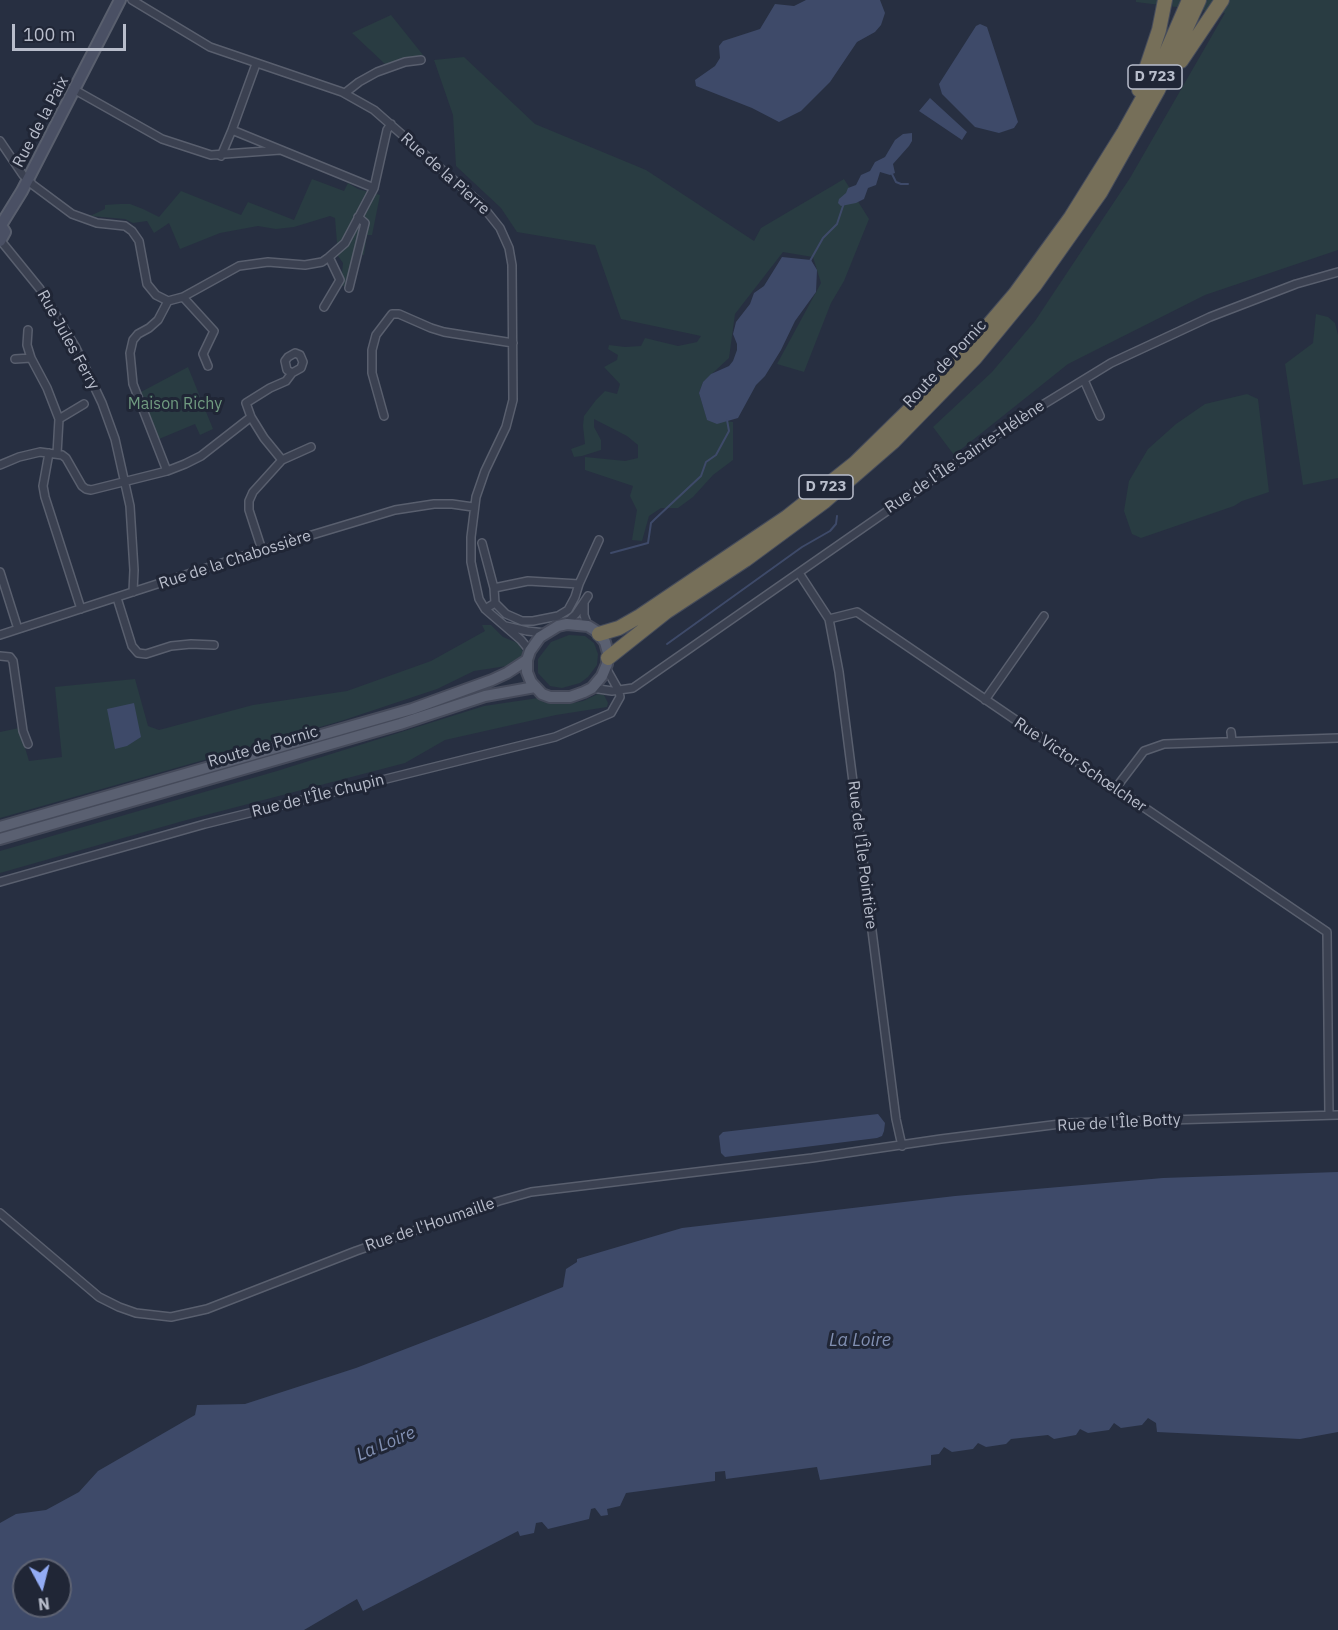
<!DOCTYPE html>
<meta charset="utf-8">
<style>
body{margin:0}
#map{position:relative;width:1338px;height:1630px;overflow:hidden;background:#272f41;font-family:"IBM Plex Sans",sans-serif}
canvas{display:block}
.north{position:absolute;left:12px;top:1558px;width:60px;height:60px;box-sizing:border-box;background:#202636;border:2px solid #5d6272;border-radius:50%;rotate:173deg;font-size:16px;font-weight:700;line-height:24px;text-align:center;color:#b8bdcb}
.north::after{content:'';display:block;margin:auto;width:21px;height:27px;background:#93acf5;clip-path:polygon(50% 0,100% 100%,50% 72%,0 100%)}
.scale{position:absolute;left:12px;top:24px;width:114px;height:27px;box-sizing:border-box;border:3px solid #b8bdcb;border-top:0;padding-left:8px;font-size:18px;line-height:21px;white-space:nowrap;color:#b8bdcb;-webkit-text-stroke:4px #202636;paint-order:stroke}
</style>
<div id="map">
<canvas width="1338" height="1630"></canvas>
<div class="north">N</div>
<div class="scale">100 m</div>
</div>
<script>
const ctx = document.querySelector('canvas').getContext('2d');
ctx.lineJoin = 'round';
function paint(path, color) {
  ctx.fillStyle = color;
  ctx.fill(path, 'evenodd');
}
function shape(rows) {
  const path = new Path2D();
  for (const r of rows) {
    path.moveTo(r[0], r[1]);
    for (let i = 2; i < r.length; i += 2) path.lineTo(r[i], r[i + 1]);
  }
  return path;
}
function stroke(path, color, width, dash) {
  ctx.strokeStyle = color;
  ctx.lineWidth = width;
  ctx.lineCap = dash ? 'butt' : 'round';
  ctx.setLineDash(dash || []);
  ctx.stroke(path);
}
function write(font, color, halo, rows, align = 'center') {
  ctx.font = font + ' "IBM Plex Sans",sans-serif';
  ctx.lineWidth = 6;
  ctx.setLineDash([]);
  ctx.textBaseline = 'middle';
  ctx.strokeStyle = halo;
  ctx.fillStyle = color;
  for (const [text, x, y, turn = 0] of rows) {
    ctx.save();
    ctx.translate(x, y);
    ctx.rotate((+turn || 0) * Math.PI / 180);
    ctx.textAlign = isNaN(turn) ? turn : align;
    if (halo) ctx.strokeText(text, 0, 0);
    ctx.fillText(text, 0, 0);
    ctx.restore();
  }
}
const green = shape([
 [1136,0,1338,0,1338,250,1205,295,1068,364,954,455,933,427,992,372,1035,321,1130,178,1225,13,1136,2],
 [391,15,423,55,385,64,352,33],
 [464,57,535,124,646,170,754,241,761,228,844,179,869,219,844,281,831,303,804,372,777,364,821,283,813,257,783,252,735,314,729,358,703,382,699,393,707,419,733,422,733,460,713,475,693,497,678,508,661,508,649,516,642,541,632,540,637,510,630,496,633,486,585,470,585,457,625,461,638,458,638,445,627,436,594,419,594,427,601,440,601,450,582,456,574,457,571,449,585,444,583,426,584,416,596,400,605,391,617,394,620,384,604,367,617,360,618,355,608,349,609,345,625,347,641,346,645,338,678,346,697,342,701,336,621,319,595,245,517,232,501,208,456,166,453,115,434,60],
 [312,179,344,191,348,183,358,189,380,195,372,235,367,235,364,255,355,253,347,287,341,285,343,263,338,256,335,218,330,216,294,227,276,229,258,226,220,233,180,249,169,223,154,233,147,221,133,223,125,219,90,216,105,209,105,205,120,204,130,204,143,209,159,217,181,191,241,215,248,202,294,220],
 [1316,314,1328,317,1335,323,1338,335,1338,478,1303,485,1285,364,1313,343],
 [188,367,213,429,200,435,195,424,159,439,139,393],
 [1247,394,1258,399,1269,492,1242,501,1234,506,1141,538,1132,534,1124,511,1129,481,1148,449,1176,424,1205,404],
 [482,625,491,625,503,637,518,643,523,652,519,662,513,665,474,671,437,689,341,721,0,818,0,732,19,728,29,761,62,757,55,687,135,679,148,726,159,730,253,705,347,691,431,661,485,631],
 [569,635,585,636,594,643,598,654,597,665,588,677,580,683,562,688,550,686,538,673,538,659,551,642],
 [598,694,604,695,608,703,607,707,556,715,445,740,405,763,183,821,0,873,0,851,277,771,484,706,538,698,551,704,568,704,583,701]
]);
const water = shape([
 [806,0,880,0,885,13,881,25,875,32,857,42,830,82,801,111,779,122,752,108,696,86,695,80,715,66,720,58,719,46,723,41,760,29,775,4,794,6],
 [980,24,987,27,1018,122,1014,128,999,133,975,127,942,94,939,84,976,26],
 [930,98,967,132,962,140,919,111],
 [912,133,912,141,909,146,893,164,895,173,890,175,880,172,876,185,868,188,864,199,856,203,841,206,838,203,839,199,846,193,848,188,856,185,861,175,870,171,875,162,885,157,895,140,903,134],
 [782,257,811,260,817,270,816,292,795,321,781,350,765,376,756,385,738,418,717,424,707,420,699,393,703,382,711,374,729,366,733,361,737,350,737,344,733,334,736,322,750,304,754,293,764,286],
 [134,703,141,737,127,746,115,749,107,709],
 [878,1114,885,1123,884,1131,882,1136,877,1138,725,1157,721,1153,719,1136,723,1132],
 [1338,1172,1338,1432,1300,1439,1157,1432,1156,1423,1148,1418,1142,1425,1121,1428,1114,1423,1109,1430,1088,1433,1080,1429,1076,1435,1054,1439,1048,1435,1011,1439,1006,1444,986,1447,978,1443,973,1449,952,1452,944,1447,939,1454,931,1455,931,1465,820,1480,817,1467,726,1479,725,1471,715,1472,715,1481,626,1493,620,1506,607,1509,608,1515,601,1516,595,1508,591,1509,589,1519,548,1529,542,1522,536,1523,534,1533,520,1536,518,1531,363,1611,357,1599,304,1630,0,1630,0,1523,16,1514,46,1510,79,1492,98,1471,195,1415,197,1405,245,1404,356,1368,486,1318,563,1287,566,1269,577,1262,577,1259,682,1228,955,1196,1163,1178],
 [24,1570,60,1570,60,1606,24,1606]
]);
const stream = shape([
 [892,174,896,182,901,184,908,184],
 [810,261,823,238,837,224,844,203],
 [611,553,648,543,651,523,655,519,701,476,706,462,716,455,729,431,727,420],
 [667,644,802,547,830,531,836,524,837,516]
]);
const street = shape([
 [132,0,210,47,342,92,374,110,480,203,500,228,509,248,512,265,513,400,506,427,485,471,476,497,471,537,471,562,479,599,485,609,521,640,530,651],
 [75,90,162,139,211,155,280,150],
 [345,93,359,82,377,72,405,62,421,60],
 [232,130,374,188],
 [0,141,23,175,33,185,72,214,97,223,125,226,132,231,139,241,147,284,156,295,168,301,183,297,239,266,268,262,305,265,322,262,329,257,345,243,374,188,387,130,391,124],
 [221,156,232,130,256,64],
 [1,241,40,289,75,346,102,403,115,439,130,506,134,570,133,592],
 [349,288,365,223,358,217],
 [183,297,214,331,203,354,208,366],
 [324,307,340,280,329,257],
 [28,330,27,345,31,358],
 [15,359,31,358,47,388,59,419,57,454],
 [1084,380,1100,416],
 [384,416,372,373,372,350,376,335,392,314,399,314,431,328,444,332,513,343],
 [59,419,84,404],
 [49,453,43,486,45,497,81,609],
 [282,460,264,438,251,417,246,403,270,388,286,381,292,373,287,370,285,361,288,357,295,353,300,355,303,362,301,368,292,373],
 [0,465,19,457,40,452,62,455,66,458,82,486,86,489,91,490,167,471,185,464,201,456,251,417],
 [167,471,133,384,130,353,133,340,138,334,149,328,158,320,168,301],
 [482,543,494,588,495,603,485,609],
 [262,550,249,510,249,501,253,492,282,460,311,447],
 [0,572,18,629],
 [799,573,829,619,839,672,896,1119,902,1146],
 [494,588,528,581,579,584],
 [117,598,132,646,138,653,146,654,171,646,191,644,214,645],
 [495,603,506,614,522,621,533,621,558,616,568,610,575,597,579,584,599,540],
 [584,603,584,615,588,626],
 [829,619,857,612,1327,932,1329,1115],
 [564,625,576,614,588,596],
 [506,626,527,631,545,633],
 [0,635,262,550,395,510,434,504,452,504,473,507],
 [0,656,10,657,13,661,23,731,28,744],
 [606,668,619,691],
 [592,688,612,691,633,688,1018,420,1111,363,1210,317,1296,284,1338,272],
 [985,700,1044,616],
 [1231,732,1232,741],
 [1115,789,1144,751,1164,744,1338,738],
 [0,882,205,824,555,737,611,713,620,697,619,691],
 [0,1213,99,1297,119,1307,136,1313,171,1317,207,1309,356,1251,499,1201,531,1192,812,1158,941,1139,1068,1123,1338,1115]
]);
const secondary = shape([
 [0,224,5,232,0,241],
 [1,225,22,191,120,0]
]);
const primary = shape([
 [567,624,588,626,596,631,605,642,608,653,607,664,602,676,592,688,584,692,570,697,550,697,542,694,531,682,527,672,527,660,530,651,540,637,558,626,567,624],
 [0,827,412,709,492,680,507,673,527,660],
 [0,839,400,724,485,696,535,687]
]);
const highway = shape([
 [1181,61,1222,0],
 [1139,90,1159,30,1165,0],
 [599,634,619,628,640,616,787,517,855,463,950,370,1015,294,1071,217,1124,132,1159,69,1189,0],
 [608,658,666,612,745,560,825,501,893,442,975,358,1035,285,1100,193,1158,90,1199,0]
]);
const shields = [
 [1155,77,54],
 [826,487,54]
];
const shieldNames = [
 ["D 723",1155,77],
 ["D 723",826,487]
];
const streetNames = [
 ["Rue de la Paix",41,122,-62],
 ["Rue de la Pierre",445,174,42],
 ["Rue Jules Ferry",68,340,61],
 ["Route de Pornic",945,364,-47],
 ["Rue de l'Île Sainte-Hélène",965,457,-34],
 ["Rue de la Chabossière",235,560,-18],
 ["Route de Pornic",263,747,-16],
 ["Rue Victor Schœlcher",1080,765,34],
 ["Rue de l'Île Chupin",318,796,-14],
 ["Rue de l'Île Pointière",862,855,83],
 ["Rue de l'Île Botty",1119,1123,-3],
 ["Rue de l'Houmaille",430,1225,-19]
];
const parkNames = [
 ["Maison Richy",175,404]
];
const waterNames = [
 ["La Loire",860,1341],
 ["La Loire",386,1444,-23]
];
paint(green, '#293c42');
paint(water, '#3e4a69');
stroke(stream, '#3e4a69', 2);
stroke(street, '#595f6e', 10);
stroke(secondary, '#595f6e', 14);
stroke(primary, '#454a5a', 14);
stroke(highway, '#464c5b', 16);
stroke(street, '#3b4151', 7);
stroke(secondary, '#4a5064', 10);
stroke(primary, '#5a6071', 10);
stroke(highway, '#766f59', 14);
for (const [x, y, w] of shields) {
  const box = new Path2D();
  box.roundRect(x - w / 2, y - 12, w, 24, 4.5);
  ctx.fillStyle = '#202636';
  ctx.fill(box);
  stroke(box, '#b8bdcb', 1.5);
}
write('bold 15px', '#b8bdcb', null, shieldNames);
write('16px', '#b8bdcb', '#202636', streetNames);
write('16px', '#709b80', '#202636', parkNames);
write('italic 18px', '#818fb1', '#202636', waterNames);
</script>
